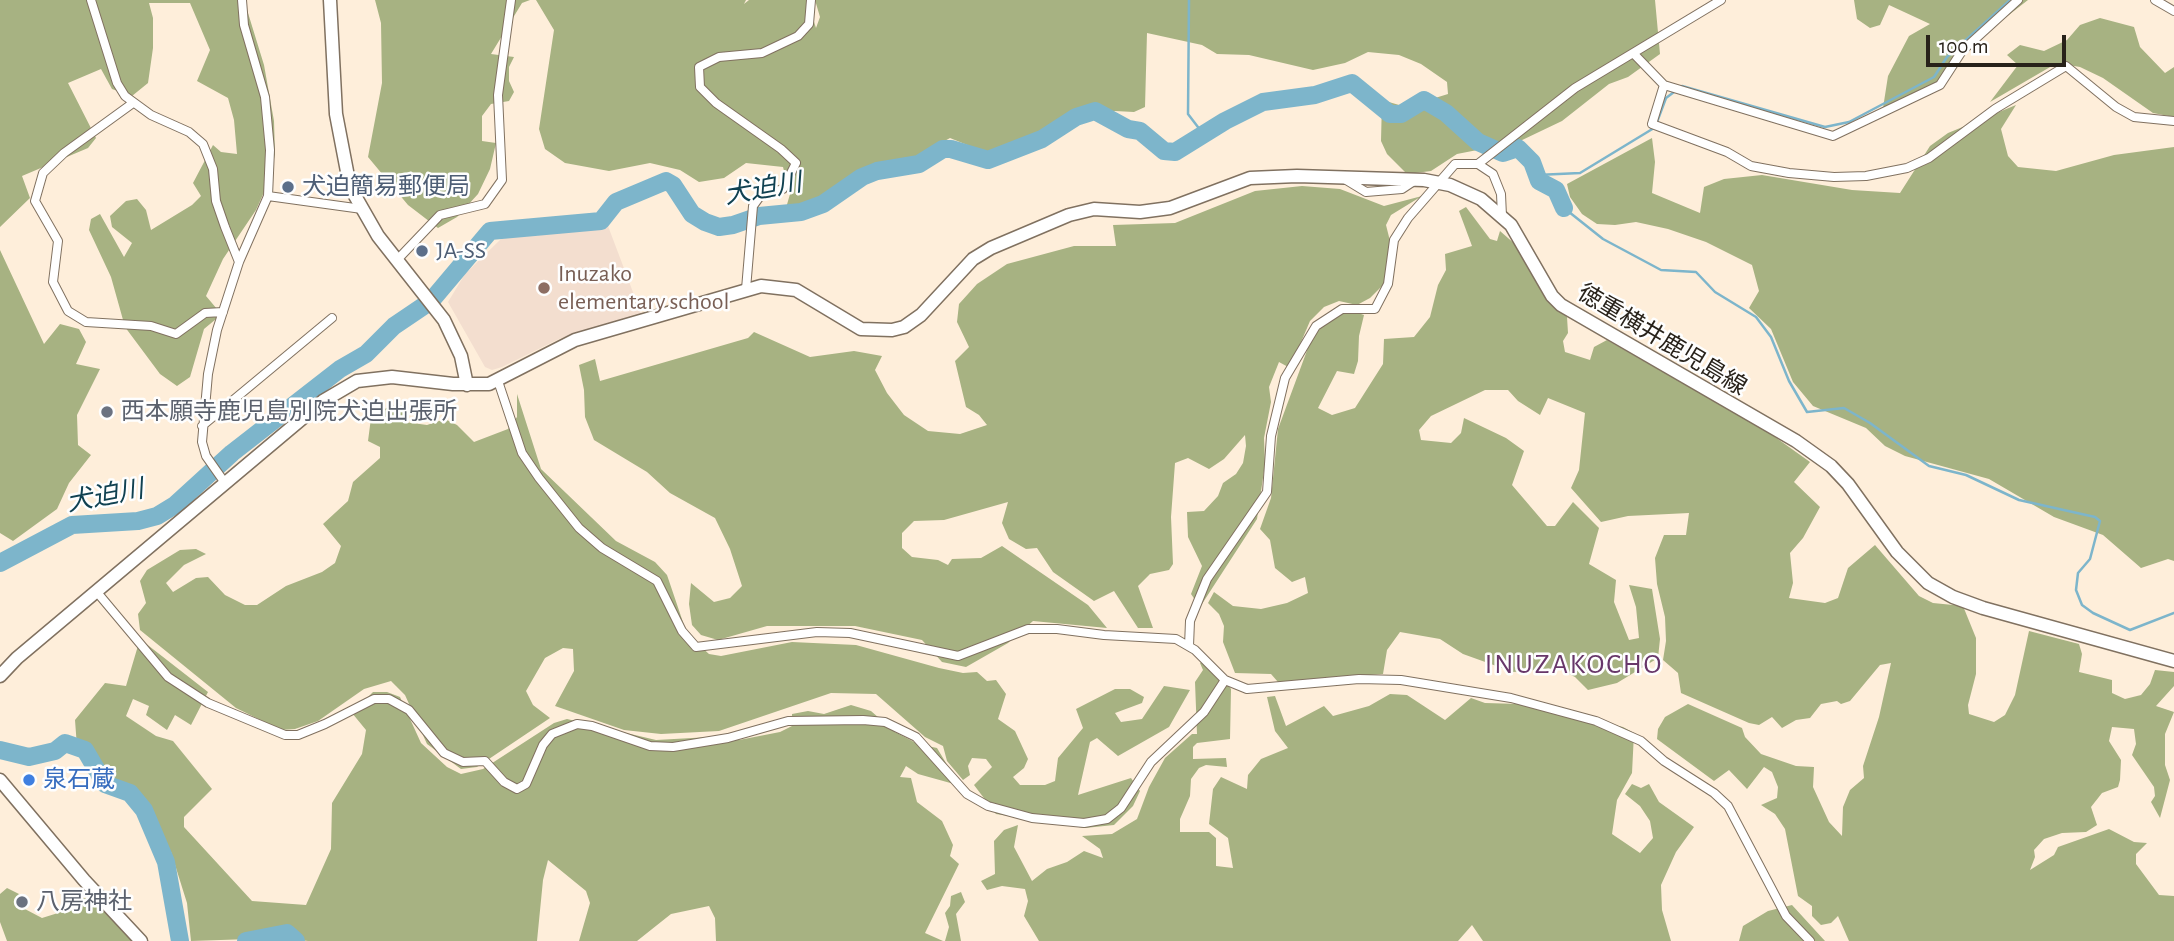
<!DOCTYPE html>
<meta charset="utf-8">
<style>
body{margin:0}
#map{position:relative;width:2174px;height:941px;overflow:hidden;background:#feeeda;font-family:"Alegreya Sans",sans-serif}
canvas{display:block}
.scale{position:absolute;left:1926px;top:35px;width:140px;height:32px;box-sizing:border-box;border:4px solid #28221a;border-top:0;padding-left:9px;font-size:21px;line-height:24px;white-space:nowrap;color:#28221a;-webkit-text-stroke:5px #fefefe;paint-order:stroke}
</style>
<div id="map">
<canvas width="2174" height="941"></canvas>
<div class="scale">100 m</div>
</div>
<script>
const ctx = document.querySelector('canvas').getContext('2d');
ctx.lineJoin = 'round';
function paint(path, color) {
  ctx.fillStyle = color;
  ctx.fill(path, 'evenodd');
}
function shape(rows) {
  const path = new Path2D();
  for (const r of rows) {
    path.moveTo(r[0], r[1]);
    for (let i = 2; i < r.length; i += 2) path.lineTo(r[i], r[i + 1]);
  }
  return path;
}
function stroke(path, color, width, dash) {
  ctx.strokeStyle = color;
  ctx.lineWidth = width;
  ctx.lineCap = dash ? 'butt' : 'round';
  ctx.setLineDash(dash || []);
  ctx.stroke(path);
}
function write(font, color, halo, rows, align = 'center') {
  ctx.font = font + ' "Alegreya Sans","Noto Sans JP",sans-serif';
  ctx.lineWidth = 5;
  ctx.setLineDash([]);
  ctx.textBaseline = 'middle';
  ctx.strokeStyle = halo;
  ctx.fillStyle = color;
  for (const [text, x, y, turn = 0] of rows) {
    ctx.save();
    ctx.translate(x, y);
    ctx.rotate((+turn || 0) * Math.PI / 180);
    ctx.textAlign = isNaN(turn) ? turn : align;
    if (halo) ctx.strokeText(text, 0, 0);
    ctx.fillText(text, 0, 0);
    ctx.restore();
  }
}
const education = shape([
 [551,226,553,234,608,226,642,316,561,338,502,367,492,370,485,367,448,302,465,274,501,239]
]);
const forest = shape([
 [0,0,244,0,264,65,274,121,275,154,269,181,256,210,223,259,206,296,217,309,216,319,204,329,190,377,177,386,160,374,125,327,111,277,89,230,91,219,100,214,124,257,132,243,112,227,110,216,126,201,137,199,146,210,151,230,192,205,201,196,193,183,213,145,221,152,237,154,234,120,228,98,197,81,210,50,190,3,149,3,153,18,153,48,148,83,132,96,112,89,101,69,68,83,96,138,88,148,22,176,30,198,0,227],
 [375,0,530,0,522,3,491,54,514,57,509,67,509,81,514,92,509,101,491,104,482,116,482,141,496,143,490,169,478,194,457,217,438,228,408,205,368,157,382,83,381,23],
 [536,0,746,0,744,4,749,0,807,0,816,28,820,17,815,0,1655,0,1660,54,1628,77,1609,84,1562,121,1518,142,1457,154,1431,171,1407,174,1387,154,1381,141,1382,100,1406,107,1448,94,1447,82,1421,64,1399,55,1368,52,1345,63,1313,70,1249,55,1217,54,1202,45,1147,33,1145,107,1134,112,1115,111,987,153,950,138,912,159,877,165,824,197,786,208,790,194,783,167,746,163,724,178,699,182,680,170,650,163,609,171,565,163,545,149,539,129,554,30],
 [1854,0,2028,0,1978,39,1953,70,1917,99,1883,108,1888,76,1909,36,1930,24,1889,5,1880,25,1870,28,1857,19],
 [2100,18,2134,27,2140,47,2165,73,2174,67,2174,117,2153,113,2103,78,2080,67,2057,63,1990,102,2018,65,2007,55,2020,45,2044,51,2067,40,2080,25],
 [2016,105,2001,129,2008,156,2018,167,2056,171,2114,155,2174,147,2174,561,2168,559,2141,568,2103,535,2054,517,1989,479,1905,456,1885,446,1866,428,1813,406,1793,382,1771,329,1749,308,1759,291,1752,265,1706,242,1668,229,1636,222,1615,225,1597,224,1582,214,1570,197,1567,184,1652,138,1655,162,1652,193,1700,213,1704,187,1724,179,1762,175,1852,190,1900,193,1930,146,1948,133],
 [1302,186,1340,189,1384,206,1422,196,1391,215,1386,225,1394,257,1385,283,1370,298,1357,305,1339,301,1324,307,1310,321,1290,368,1279,362,1269,387,1271,402,1264,438,1265,464,1257,519,1200,607,1191,594,1202,566,1188,537,1187,512,1204,511,1218,496,1223,483,1236,474,1243,463,1246,446,1245,435,1224,459,1209,469,1188,458,1175,463,1171,517,1173,564,1169,570,1150,574,1138,586,1153,628,1138,628,1114,591,1094,601,1053,572,1037,548,1026,549,1009,539,1002,523,1008,502,944,520,914,521,902,533,902,548,912,557,938,560,948,565,952,559,981,558,1002,546,1088,605,1107,628,1033,621,1008,643,966,667,942,662,922,640,855,626,767,626,718,640,701,635,692,625,689,604,691,583,714,602,730,598,742,586,730,549,715,518,670,493,647,472,594,440,585,417,584,390,579,365,595,359,600,381,748,338,754,332,810,357,854,351,882,356,875,370,887,393,904,415,928,431,960,434,987,425,979,415,966,407,955,361,969,347,957,322,959,304,977,284,1007,264,1074,246,1116,246,1113,225,1175,223,1255,191],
 [1466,207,1490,239,1497,241,1500,231,1516,245,1553,304,1567,317,1568,333,1563,341,1565,352,1590,360,1594,347,1607,340,1768,432,1810,462,1794,482,1820,507,1803,538,1790,553,1793,583,1789,598,1825,603,1838,598,1848,568,1875,545,1919,596,1933,603,1963,606,1976,638,1976,674,1968,705,1969,714,1994,722,2005,715,2015,695,2029,631,2079,644,2082,654,2079,672,2112,680,2112,693,2125,699,2141,695,2150,684,2155,670,2174,672,2174,686,2156,706,2174,712,2165,734,2165,765,2170,780,2160,818,2151,802,2155,796,2154,787,2132,755,2136,744,2134,729,2112,727,2109,741,2121,760,2120,780,2118,787,2102,793,2091,807,2097,825,2086,832,2062,833,2044,839,2034,850,2035,857,2030,870,2054,855,2058,847,2109,829,2134,842,2147,843,2136,854,2136,864,2159,895,2174,896,2174,941,1849,941,1838,916,1831,923,1821,925,1812,916,1812,906,1798,896,1785,829,1775,814,1761,805,1777,798,1778,787,1772,772,1764,767,1747,789,1729,770,1714,781,1657,739,1658,729,1665,717,1688,704,1742,728,1745,737,1761,754,1796,766,1814,767,1813,787,1829,822,1842,836,1843,807,1850,790,1864,778,1863,766,1879,717,1891,663,1880,665,1850,701,1841,704,1837,701,1821,704,1810,718,1796,720,1782,728,1772,717,1759,725,1749,723,1681,693,1678,673,1663,660,1666,641,1665,617,1657,584,1655,558,1664,535,1686,535,1689,513,1628,516,1601,522,1571,488,1579,470,1585,413,1548,398,1540,415,1518,401,1508,390,1485,390,1431,416,1419,430,1421,440,1451,443,1461,433,1464,418,1506,438,1524,451,1512,485,1547,526,1555,526,1573,502,1599,528,1589,564,1616,580,1614,602,1629,640,1639,638,1636,607,1629,585,1652,589,1660,639,1658,658,1617,683,1588,690,1575,677,1557,668,1513,672,1463,654,1440,639,1400,632,1387,650,1383,674,1278,682,1271,674,1235,673,1223,642,1224,626,1219,614,1208,603,1214,592,1233,606,1261,609,1287,603,1308,593,1305,577,1292,582,1275,568,1270,540,1260,529,1271,498,1278,429,1312,337,1333,316,1352,311,1364,315,1359,336,1358,361,1354,374,1337,371,1318,408,1332,415,1355,408,1383,364,1384,339,1414,337,1430,317,1438,285,1446,270,1445,254,1472,246,1459,211],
 [0,250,44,344,60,324,79,329,86,342,76,364,100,369,77,415,78,445,91,455,69,483,57,509,13,541,0,533],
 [517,394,541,469,616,541,655,562,667,575,687,634,709,654,721,656,792,642,856,645,939,668,963,673,977,672,987,681,996,680,1006,694,998,719,1015,731,1028,759,1024,768,1013,777,1020,785,1045,785,1055,781,1058,758,1083,728,1076,709,1115,689,1130,689,1144,697,1142,703,1115,713,1121,722,1142,719,1164,686,1190,690,1169,727,1118,756,1097,738,1090,742,1078,795,1131,778,1140,791,1133,806,1114,825,1085,828,996,814,974,785,992,767,986,759,972,758,968,766,970,775,963,780,947,761,943,746,925,737,876,694,831,693,719,731,661,734,624,730,555,706,574,671,573,649,563,648,545,658,526,691,533,705,550,718,477,767,461,769,427,744,405,695,391,681,364,689,318,721,295,729,281,730,236,708,140,630,138,614,146,603,140,581,147,570,180,550,196,549,206,554,184,565,166,583,173,592,196,578,208,577,225,595,245,605,257,605,286,586,322,572,335,563,341,546,323,524,348,501,353,482,380,458,380,447,368,441,371,418,391,405,408,405,403,410,405,422,427,425,445,419,457,425,474,442,508,429,517,417],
 [140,639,208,692,191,725,175,715,167,730,146,715,149,706,133,699,126,716,156,736,173,741,212,789,184,817,184,827,252,901,306,905,331,849,332,803,362,754,366,730,352,713,373,692,387,692,400,697,421,743,447,767,461,774,483,769,554,723,567,719,656,740,710,737,739,740,780,732,792,726,792,714,808,711,824,714,851,705,871,711,895,732,918,744,937,748,952,773,954,784,918,774,906,766,900,777,911,778,917,802,942,821,953,845,950,856,959,864,925,933,943,941,716,941,715,918,709,906,671,914,637,941,579,941,590,903,586,891,548,860,543,880,537,941,308,941,280,938,191,941,187,903,171,852,126,794,93,769,77,747,75,720,105,683,126,686],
 [1209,658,1231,689,1230,739,1197,743,1193,747,1193,759,1226,758,1227,767,1206,765,1199,768,1191,779,1190,796,1180,819,1180,832,1209,832,1216,838,1216,866,1233,868,1228,838,1209,824,1213,789,1221,777,1247,789,1248,775,1261,759,1288,748,1275,731,1267,697,1275,696,1286,726,1324,706,1333,716,1369,706,1390,694,1407,695,1445,720,1471,698,1485,703,1520,704,1623,727,1634,733,1632,773,1617,800,1612,834,1640,853,1653,838,1650,821,1640,806,1625,794,1632,784,1641,788,1649,784,1659,802,1694,827,1676,852,1661,885,1662,910,1671,941,1483,941,1472,925,1458,941,1039,941,1024,916,1028,901,1025,889,1002,886,987,890,981,881,995,874,994,841,1004,830,1018,825,1014,847,1032,881,1047,869,1067,862,1084,851,1103,858,1100,849,1082,836,1112,834,1137,819,1149,787,1165,758,1192,734,1197,734,1195,682,1203,670,1200,663],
 [7,888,23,896,23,908,42,918,58,913,74,901,83,898,94,900,136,941,7,941,0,922,0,894],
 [961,892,965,902,956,914,961,941,945,941,949,927,945,913,950,906,951,896],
 [1792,905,1825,941,1739,941,1743,926,1768,911]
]);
const stream = shape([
 [1189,0,1188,114,1204,135],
 [1657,122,1666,98,1682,86,1825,127,1849,122,1934,77,1947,57,2010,0],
 [1537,175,1580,173,1654,128],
 [1564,208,1603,239,1661,270,1696,272,1715,292,1756,317,1771,337,1789,381,1807,412,1844,408,1870,423,1929,466,1966,475,2019,500,2095,517,2100,521,2090,559,2078,573,2076,590,2082,605,2093,613,2130,630,2174,613]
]);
const river = shape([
 [0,563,72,525,138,521,157,516,175,505,232,453,340,369,366,354,394,326,431,301,490,231,601,221,616,202,666,181,673,185,692,214,705,222,719,227,733,225,759,216,801,212,823,204,862,177,877,171,919,164,943,149,951,149,988,160,1042,139,1076,117,1095,111,1128,129,1140,131,1164,151,1175,152,1225,121,1263,102,1315,95,1352,83,1390,114,1401,114,1424,100,1446,113,1478,142,1503,153,1518,148,1532,162,1539,181,1556,190,1564,208],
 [0,750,29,757,55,751,65,743,85,750,105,784,130,793,144,810,166,862,180,941],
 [246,941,287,933,296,941]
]);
const minor = shape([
 [91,0,117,83,125,96,151,115,189,132,203,144,213,169,216,201,225,227,239,262],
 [2155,0,2174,11],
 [1634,54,1664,85,1652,124,1727,152,1751,166,1789,173,1834,177,1866,176,1907,168,1929,158,1995,109,2066,66,2116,107,2134,117,2174,121],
 [1664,85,1833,136,1940,85,1962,51,2018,0],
 [133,103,64,153,43,173,35,201,58,241,53,282,68,311,86,322,151,326,176,334,205,313,223,312],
 [1478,164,1493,174,1501,194,1502,216],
 [1343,178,1366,192,1402,189,1414,181],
 [268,196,362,209],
 [397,260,440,215,485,204,502,180,498,95,511,0],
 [746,289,753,206,761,195,783,189,796,163,781,149,716,103,700,87,699,67,719,57,762,53,798,36,809,24,811,0],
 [498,381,522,453,539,478,579,528,602,548,657,581,682,631,696,647,817,632,850,633,958,656,1028,629,1057,629,1104,635,1176,639,1195,650,1225,680,1247,689,1359,679,1401,680,1511,698,1596,721,1641,741,1664,761,1714,793,1728,806,1786,916,1810,941],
 [202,426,332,318],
 [225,483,206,456,202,442,208,374,217,330,239,262,268,196,270,150,265,97,244,25,242,0],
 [96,591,168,677,208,703,285,735,298,735,325,724,374,699,389,699,409,710,444,753,463,762,485,761,504,782,517,789,526,784,543,745,552,734,577,724,592,726,650,746,673,747,728,738,788,721,863,720,885,722,916,737,967,794,988,806,1032,818,1084,823,1107,819,1121,808,1151,762,1204,712,1225,680],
 [1189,646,1190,621,1207,579,1267,492,1271,436,1285,378,1316,326,1342,309,1375,309,1388,284,1394,240,1408,218,1455,164,1478,164,1575,88,1721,0]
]);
const secondary = shape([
 [330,0,336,114,350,187,378,236,444,320,461,356,467,385],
 [0,676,17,658,323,401,357,381,392,377,453,384,489,384,575,340,761,286,796,290,861,329,892,330,904,327,921,315,973,259,991,248,1069,215,1094,209,1140,212,1170,208,1250,178,1297,176,1424,180,1450,185,1481,199,1511,225,1552,296,1561,305,1796,441,1831,466,1848,484,1897,552,1928,583,1953,597,1983,608,2174,661],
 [0,780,84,880,141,941]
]);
const markers = [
 [288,187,7,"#5c6f8a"],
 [422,251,7,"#5c6f8a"],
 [544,288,7,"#8d6e63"],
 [107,412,7,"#6b7280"],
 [29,780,7,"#3f7fe0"],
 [22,902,7,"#6b7280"]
];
const serviceNames = [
 ["犬迫簡易郵便局",302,187],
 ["JA-SS",436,251]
];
const educationNames = [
 ["Inuzako",558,274],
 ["elementary school",558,302]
];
const streetNames = [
 ["徳重横井鹿児島線",1662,340,31]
];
const worshipNames = [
 ["西本願寺鹿児島別院犬迫出張所",121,412],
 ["八房神社",36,902]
];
const shopNames = [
 ["泉石蔵",43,780]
];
const waterNames = [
 ["犬迫川",763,189,-10],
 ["犬迫川",105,496,-11]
];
const quarterNames = [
 ["INUZAKOCHO",1574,665]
];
paint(education, '#f3decf');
paint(forest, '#a7b282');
stroke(stream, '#7db5cb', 2.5);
stroke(river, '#7db5cb', 18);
stroke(minor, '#807160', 10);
stroke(secondary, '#807160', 15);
stroke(minor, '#fff', 8);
stroke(secondary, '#fff', 12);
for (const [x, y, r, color] of markers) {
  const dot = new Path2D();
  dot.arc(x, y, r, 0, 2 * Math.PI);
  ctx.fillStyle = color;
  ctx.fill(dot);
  stroke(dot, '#fefefe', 2.5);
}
write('24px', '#4e5e75', '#fefefe', serviceNames, 'left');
write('24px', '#785e54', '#fefefe', educationNames, 'left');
write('24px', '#28221a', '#fefefe', streetNames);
write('24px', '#5b616d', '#fefefe', worshipNames, 'left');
write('24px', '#366cbe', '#fefefe', shopNames, 'left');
write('italic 26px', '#104151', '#fefefe', waterNames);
ctx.letterSpacing = '2px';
write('28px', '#68376a', '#fefefe', quarterNames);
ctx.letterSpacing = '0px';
</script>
